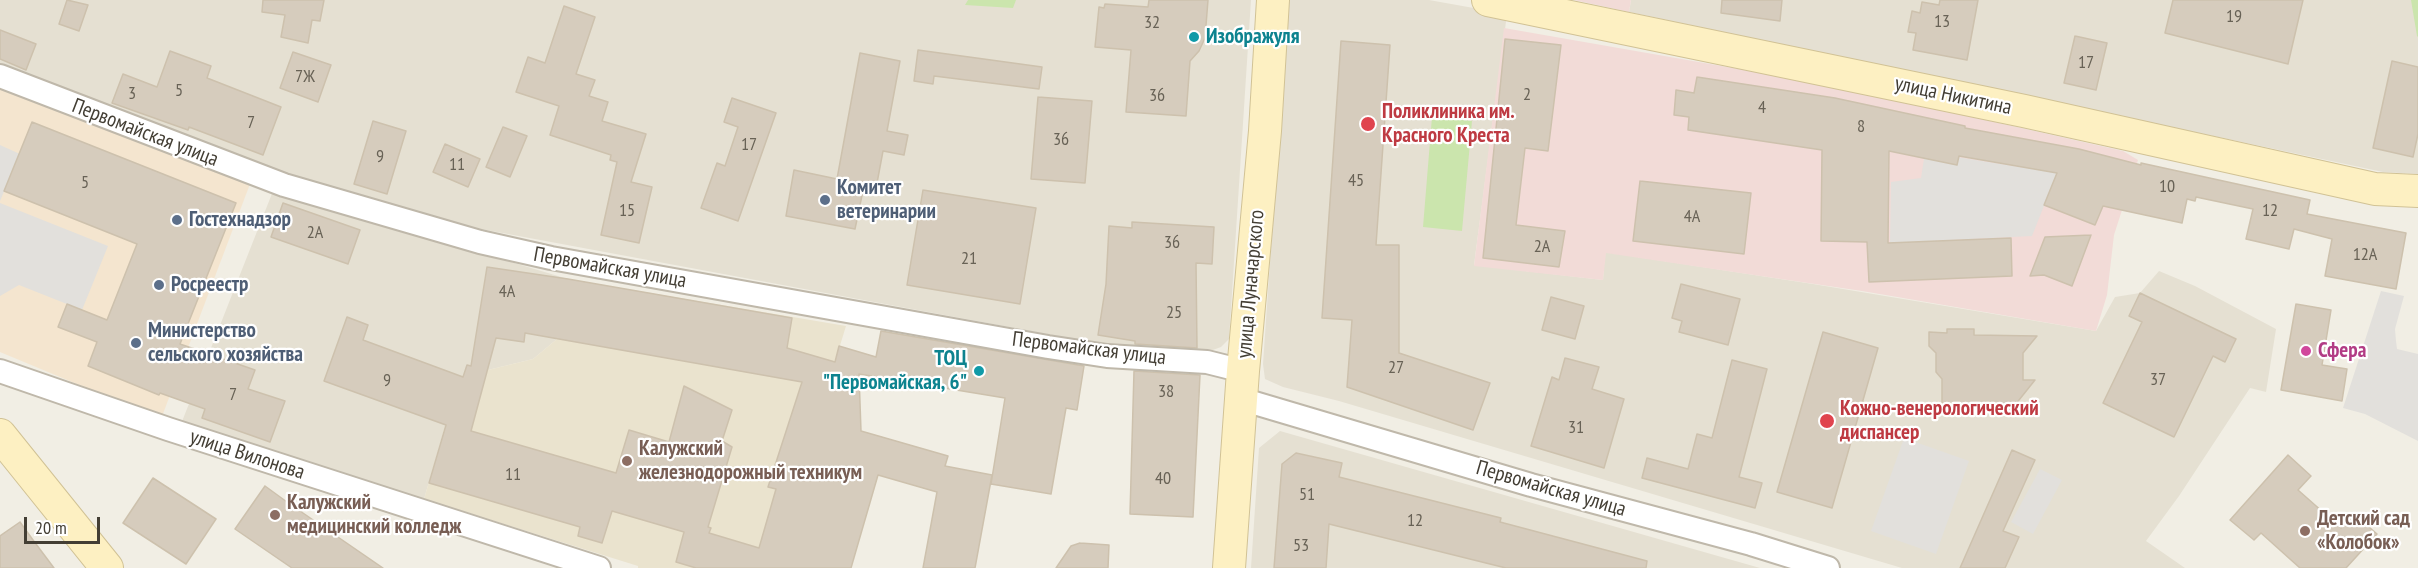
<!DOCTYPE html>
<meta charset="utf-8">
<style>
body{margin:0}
#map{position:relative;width:2418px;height:568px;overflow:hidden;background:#f1eee4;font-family:"PT Sans Narrow",sans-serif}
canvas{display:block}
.scale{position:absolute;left:24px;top:517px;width:76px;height:27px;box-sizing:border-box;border:3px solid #433e34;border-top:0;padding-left:8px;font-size:18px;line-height:21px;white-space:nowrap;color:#433e34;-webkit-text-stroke:4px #fff;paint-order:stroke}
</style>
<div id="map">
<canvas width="2418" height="568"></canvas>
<div class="scale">20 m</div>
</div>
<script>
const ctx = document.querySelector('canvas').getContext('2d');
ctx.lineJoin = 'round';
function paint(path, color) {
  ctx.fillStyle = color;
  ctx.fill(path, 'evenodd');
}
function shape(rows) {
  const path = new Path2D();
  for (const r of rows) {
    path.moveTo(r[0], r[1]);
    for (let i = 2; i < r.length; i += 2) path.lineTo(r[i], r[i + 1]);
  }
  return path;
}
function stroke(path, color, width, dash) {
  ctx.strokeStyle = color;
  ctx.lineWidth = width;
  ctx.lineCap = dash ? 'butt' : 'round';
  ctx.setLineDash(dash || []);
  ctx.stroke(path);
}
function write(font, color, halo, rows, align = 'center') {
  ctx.font = font + ' "PT Sans Narrow",sans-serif';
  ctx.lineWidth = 4.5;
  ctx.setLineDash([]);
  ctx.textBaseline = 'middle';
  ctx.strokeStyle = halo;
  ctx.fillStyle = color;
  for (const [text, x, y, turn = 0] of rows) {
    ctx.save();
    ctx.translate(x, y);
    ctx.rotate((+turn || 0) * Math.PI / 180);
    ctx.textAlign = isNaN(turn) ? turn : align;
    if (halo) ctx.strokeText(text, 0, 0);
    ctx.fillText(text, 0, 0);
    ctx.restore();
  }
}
const residential = shape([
 [0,0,1251,0,1229,339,1221,347,1199,355,1095,343,454,224,285,179,0,69],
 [1288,0,1429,0,1507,14,1474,265,1603,280,1605,252,1813,284,2096,331,2115,297,2140,293,2159,271,2195,286,2276,329,2266,392,2250,388,2179,496,2146,541,2185,568,1902,568,1339,401,1283,387,1265,379,1263,364],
 [1631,0,2418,0,2418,174,2383,172,1629,12],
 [273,191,568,279,557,339,533,359,488,370,467,365,446,423,424,499,181,424],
 [1280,431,1760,568,1251,568,1259,448]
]);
const commercial = shape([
 [0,83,250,184,161,419,0,352]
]);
const education = shape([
 [568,279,846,326,822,404,850,568,638,568,638,566,424,499,446,423,459,392,467,365,488,370,533,359,557,339]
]);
const medical = shape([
 [1574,0,1631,0,1629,12],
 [1504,28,1836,86,2123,151,2138,160,2114,235,2107,295,2096,331,1862,291,1606,253,1603,280,1474,266]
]);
const green = shape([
 [968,0,1016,0,1013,8,965,5],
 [2411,0,2418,0,2418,37,2417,36],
 [1432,117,1472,121,1462,231,1423,227]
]);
const parking = shape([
 [0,145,20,154,0,201],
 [1925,152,2057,173,2032,236,1890,243,1891,182,1921,178],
 [0,203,108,246,82,310,19,285,0,296],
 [2381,291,2404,296,2395,329,2396,341,2397,349,2418,354,2418,441,2365,414,2343,408],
 [1904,438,1969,461,1936,554,1871,531],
 [2040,469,2062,480,2033,534,2011,522]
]);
const building = shape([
 [67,0,88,5,79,31,59,24,67,0],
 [263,0,324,0,320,21,312,20,308,43,281,37,285,15,262,12,263,0],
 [1149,0,1208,0,1205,38,1199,51,1190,61,1186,116,1126,112,1131,50,1095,47,1099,7,1104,8,1105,4,1148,7,1149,0],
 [1722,0,1782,0,1780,21,1721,13,1722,0],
 [1940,0,1978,0,1967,60,1913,50,1916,33,1908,32,1912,11,1920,13,1922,2,1939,5,1940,0],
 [2173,0,2303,0,2288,64,2165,33,2173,0],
 [564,6,595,17,576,74,595,80,589,96,608,102,602,121,646,134,631,182,652,187,639,243,601,235,617,162,610,160,611,155,550,135,559,106,516,92,528,57,545,63,564,6],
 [0,30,36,44,26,70,0,59,0,30],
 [2075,36,2107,43,2096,90,2064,83,2075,36],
 [1505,39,1561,45,1548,151,1525,148,1516,225,1565,231,1559,267,1483,258,1505,39],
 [1341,41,1390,45,1376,245,1399,245,1399,353,1490,383,1473,430,1347,387,1352,320,1322,318,1341,41],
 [918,50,1042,67,1039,89,934,76,933,84,914,81,918,50],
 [170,51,211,66,207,78,281,107,263,155,189,127,188,130,112,103,123,74,157,87,170,51],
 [293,52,331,65,318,102,280,88,293,52],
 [860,53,900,61,887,131,908,135,904,155,883,151,877,183,865,181,855,229,786,216,794,170,837,179,860,53],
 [2392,61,2418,67,2418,134,2413,157,2373,148,2392,61],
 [1697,77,1835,98,1965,126,1965,128,2079,149,2141,165,2141,163,2310,200,2307,214,2406,233,2396,289,2325,276,2332,239,2294,229,2289,249,2246,239,2253,209,2196,197,2195,201,2187,199,2182,223,2103,206,2095,225,2044,205,2057,173,1959,156,1957,165,1889,151,1888,243,2011,238,2012,276,1869,282,1867,242,1821,241,1822,150,1688,130,1689,117,1674,115,1676,90,1694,93,1697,77],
 [1038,97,1092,101,1085,183,1031,179,1038,97],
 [732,98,776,113,738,221,701,208,717,163,725,166,738,127,724,122,732,98],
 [373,121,406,131,387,194,354,184,373,121],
 [32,122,236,203,180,344,255,370,248,389,285,401,270,442,202,418,205,409,160,393,159,395,88,366,97,342,58,327,67,304,107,320,137,244,4,191,32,122],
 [503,127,527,136,510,177,486,167,503,127],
 [445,144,480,159,468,187,433,172,445,144],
 [1640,181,1751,193,1744,254,1633,241,1640,181],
 [923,190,1036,208,1020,304,907,285,923,190],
 [283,203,360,230,348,264,271,237,283,203],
 [1132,222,1214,227,1212,264,1196,263,1197,348,1135,344,1135,341,1098,335,1106,284,1109,226,1132,228,1132,222],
 [2091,235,2072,286,2044,275,2030,276,2045,237,2091,235],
 [487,267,568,279,792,318,787,348,835,362,839,346,876,357,881,331,1084,366,1077,410,1066,408,1051,494,991,484,1005,398,859,374,861,431,948,456,945,466,992,475,975,568,923,568,937,492,878,475,851,568,696,568,676,562,684,532,612,511,602,543,578,536,580,527,429,483,446,425,324,381,347,317,368,325,363,340,463,377,467,365,471,366,487,267],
 [525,333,802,382,768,487,776,489,759,548,709,533,711,528,708,527,732,447,722,441,732,410,684,386,669,442,629,430,616,473,471,431,496,338,524,342,525,333],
 [1681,284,1740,299,1728,345,1679,332,1682,321,1672,318,1681,284],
 [2140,293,2236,339,2225,362,2213,356,2174,437,2103,403,2142,322,2129,316,2140,293],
 [1551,297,1584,306,1575,339,1542,330,1551,297],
 [2296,304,2331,310,2322,365,2347,369,2342,401,2281,390,2296,304],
 [1947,329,1974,329,1974,335,2037,336,2023,353,2023,380,2035,380,2011,410,1942,410,1942,379,1936,372,1936,353,1929,346,1929,332,1947,333,1947,329],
 [1823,332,1878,348,1832,508,1777,492,1823,332],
 [1565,358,1599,367,1592,389,1624,399,1604,468,1531,446,1552,377,1559,380,1565,358],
 [1732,360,1767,369,1739,477,1762,483,1755,508,1642,478,1647,458,1688,469,1697,434,1712,438,1732,360],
 [1134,371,1200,375,1193,517,1130,514,1134,371],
 [2012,450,2035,460,2003,531,2019,537,2005,568,1960,568,2012,450],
 [1296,453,1342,463,1339,477,1501,518,1500,522,1647,561,1646,568,1506,568,1329,524,1326,568,1274,568,1282,464,1296,453],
 [2288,455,2311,476,2298,490,2341,528,2354,514,2377,534,2346,568,2300,568,2261,533,2254,540,2230,520,2288,455],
 [153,478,216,519,186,564,123,523,153,478],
 [265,486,287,502,383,568,292,568,235,529,265,486],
 [20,522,33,540,54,568,0,568,0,536,20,522],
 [1080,543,1109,545,1108,568,1056,568,1071,546,1080,543]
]);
const street = shape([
 [0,76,284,185,480,242,551,258,1048,347,1107,356,1207,362,1243,371],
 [0,371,168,429,599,568],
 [1241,399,1531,485,1751,544,1828,568]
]);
const secondary = shape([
 [1488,0,2024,111,2375,189,2418,191],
 [0,435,107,568],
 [1229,568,1243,371,1265,131,1273,0]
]);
const markers = [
 [1194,37,6,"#0f9aa8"],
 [1368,124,8,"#e0444e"],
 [825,200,6,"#5c6f8a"],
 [177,220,6,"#5c6f8a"],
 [159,285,6,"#5c6f8a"],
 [136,343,6,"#5c6f8a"],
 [2306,351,6,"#d1479c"],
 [979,371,6,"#0f9aa8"],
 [1827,421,8,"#e0444e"],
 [627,461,6,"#8d6e63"],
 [275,515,6,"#8d6e63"],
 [2305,531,6,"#8d6e63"]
];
const numberNames = [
 ["19",2234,17],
 ["13",1942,22],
 ["32",1152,23],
 ["17",2086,63],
 ["7Ж",305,77],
 ["5",179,91],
 ["3",132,94],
 ["2",1527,95],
 ["36",1157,96],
 ["4",1762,108],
 ["7",251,123],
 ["8",1861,127],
 ["36",1061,140],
 ["17",749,145],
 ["9",380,157],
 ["11",457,165],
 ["45",1356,181],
 ["5",85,183],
 ["10",2167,187],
 ["15",627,211],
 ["12",2270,211],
 ["4А",1692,217],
 ["2А",315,233],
 ["36",1172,243],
 ["2А",1542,247],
 ["12А",2365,255],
 ["21",969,259],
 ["4А",507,292],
 ["25",1174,313],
 ["27",1396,368],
 ["37",2158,380],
 ["9",387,381],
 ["38",1166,392],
 ["7",233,395],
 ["31",1576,428],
 ["11",513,475],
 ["40",1163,479],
 ["51",1307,495],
 ["12",1415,521],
 ["53",1301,546]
];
const cultureNames = [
 ["Изображуля",1206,37],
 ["ТОЦ",967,359,"right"],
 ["\"Первомайская, 6\"",967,383,"right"]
];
const streetNames = [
 ["улица Никитина",1953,96,12],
 ["Первомайская улица",145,133,21],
 ["Первомайская улица",610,268,10],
 ["улица Луначарского",1251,284,-85],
 ["Первомайская улица",1089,349,7],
 ["улица Вилонова",247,455,18],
 ["Первомайская улица",1551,489,16]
];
const healthNames = [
 ["Поликлиника им.",1382,112],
 ["Красного Креста",1382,136],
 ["Кожно-венерологический",1840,409],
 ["диспансер",1840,433]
];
const serviceNames = [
 ["Комитет",837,188],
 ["ветеринарии",837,212],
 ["Гостехнадзор",189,220],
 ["Росреестр",171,285],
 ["Министерство",148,331],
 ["сельского хозяйства",148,355]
];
const hotelNames = [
 ["Сфера",2318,351]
];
const educationNames = [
 ["Калужский",639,449],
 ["железнодорожный техникум",639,473],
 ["Калужский",287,503],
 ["медицинский колледж",287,527],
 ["Детский сад",2317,519],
 ["«Колобок»",2317,543]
];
paint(residential, '#e5e0d2');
paint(commercial, '#f4e5cf');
paint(education, '#eae3ce');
paint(medical, '#f2dbd7');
paint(green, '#cbe5ad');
paint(parking, '#e2e0dc');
paint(building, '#d6ccbd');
stroke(building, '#cdc1ad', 1.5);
stroke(street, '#bfb8aa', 26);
stroke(secondary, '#d1c295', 34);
stroke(street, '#fff', 22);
stroke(secondary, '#fdf0c2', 32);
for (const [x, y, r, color] of markers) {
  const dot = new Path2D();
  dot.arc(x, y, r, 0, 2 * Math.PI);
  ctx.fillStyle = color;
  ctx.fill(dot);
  stroke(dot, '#fff', 2);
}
write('18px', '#686256', null, numberNames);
write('bold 21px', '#0d838f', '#fff', cultureNames, 'left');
write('21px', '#433e34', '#fff', streetNames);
write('bold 21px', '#be3a42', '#fff', healthNames, 'left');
write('bold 21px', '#4e5e75', '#fff', serviceNames, 'left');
write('bold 21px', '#b23c85', '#fff', hotelNames, 'left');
write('bold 21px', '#785e54', '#fff', educationNames, 'left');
</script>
